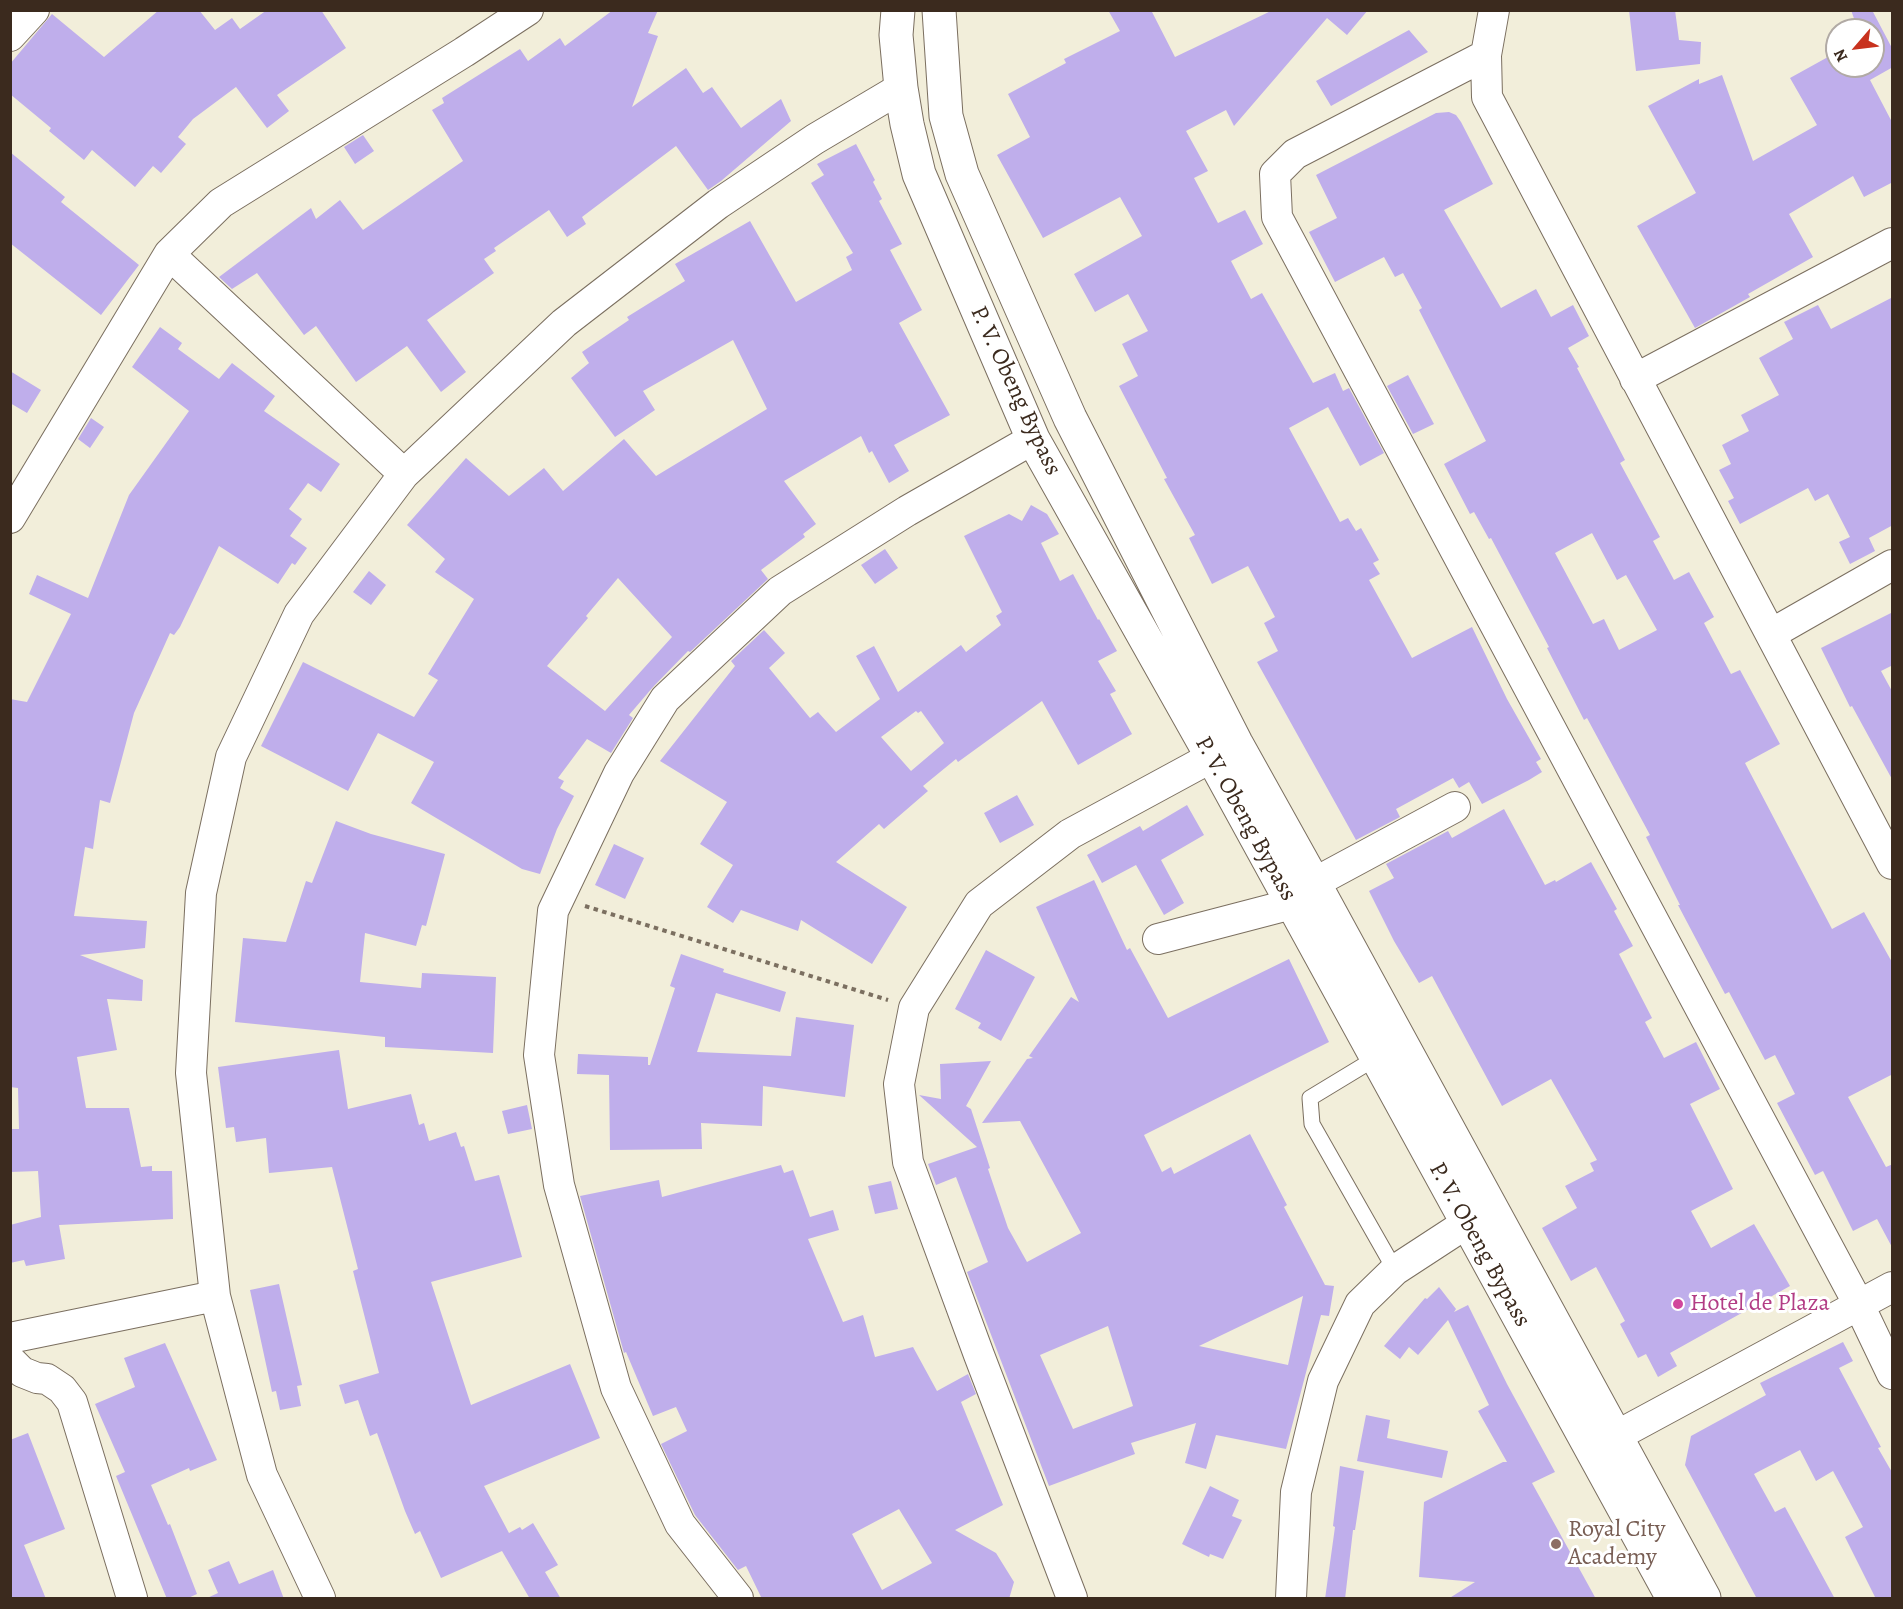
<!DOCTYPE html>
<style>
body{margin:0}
#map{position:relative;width:1903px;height:1609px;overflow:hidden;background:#f2eeda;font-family:Alegreya,serif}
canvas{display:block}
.frame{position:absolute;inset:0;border:12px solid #3b2a1e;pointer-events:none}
.north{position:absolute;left:1825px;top:18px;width:60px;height:60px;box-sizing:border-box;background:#fff;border:2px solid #b1aaa5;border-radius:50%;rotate:242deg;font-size:16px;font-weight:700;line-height:24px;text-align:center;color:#3b2a1e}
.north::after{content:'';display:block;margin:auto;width:21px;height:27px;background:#c8321e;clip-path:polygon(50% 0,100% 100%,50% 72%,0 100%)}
</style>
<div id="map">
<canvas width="1903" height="1609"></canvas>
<div class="frame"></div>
<div class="north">N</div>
</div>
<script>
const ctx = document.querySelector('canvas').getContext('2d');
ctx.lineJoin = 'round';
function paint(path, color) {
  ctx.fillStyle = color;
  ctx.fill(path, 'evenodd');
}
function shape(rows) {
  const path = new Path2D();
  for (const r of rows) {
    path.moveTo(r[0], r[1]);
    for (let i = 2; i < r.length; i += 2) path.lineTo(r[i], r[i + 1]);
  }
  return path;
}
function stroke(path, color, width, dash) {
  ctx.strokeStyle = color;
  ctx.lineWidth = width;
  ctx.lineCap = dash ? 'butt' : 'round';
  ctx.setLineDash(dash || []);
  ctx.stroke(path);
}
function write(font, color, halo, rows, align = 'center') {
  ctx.font = font + ' Alegreya,serif';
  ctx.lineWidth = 6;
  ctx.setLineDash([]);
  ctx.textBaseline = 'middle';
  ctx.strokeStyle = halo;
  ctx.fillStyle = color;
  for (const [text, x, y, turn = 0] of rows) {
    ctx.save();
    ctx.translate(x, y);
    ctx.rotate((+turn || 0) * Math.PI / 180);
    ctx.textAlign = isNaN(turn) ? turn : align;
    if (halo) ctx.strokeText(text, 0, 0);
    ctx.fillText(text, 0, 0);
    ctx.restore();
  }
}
const building = shape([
 [159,10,199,10,215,30,232,18,240,29,267,10,321,10,346,48,277,95,289,111,267,128,236,87,193,119,178,137,186,144,161,173,153,166,135,187,92,150,84,160,49,131,51,128,10,94,10,64,52,14,104,57],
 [613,10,658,10,648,33,658,36,632,107,686,68,703,93,712,87,741,128,781,99,791,121,721,181,708,190,676,146,582,217,586,224,567,237,549,210,494,248,496,251,484,259,494,273,427,320,466,372,441,392,407,346,356,382,316,326,304,335,257,273,232,289,219,277,311,208,316,219,340,200,363,230,463,161,432,110,444,103,442,98,520,49,528,61,560,38,565,46],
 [1108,10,1151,10,1175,57,1273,10,1368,10,1347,35,1327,18,1234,126,1226,110,1186,131,1208,171,1194,178,1218,223,1245,210,1263,244,1231,261,1251,299,1262,293,1313,383,1335,373,1343,391,1349,388,1384,453,1360,466,1328,407,1289,428,1340,522,1348,518,1356,531,1361,528,1379,560,1373,563,1380,574,1369,580,1412,658,1472,627,1507,699,1541,759,1536,762,1542,772,1529,780,1482,804,1469,782,1459,788,1453,778,1396,809,1400,817,1356,840,1257,662,1278,651,1264,623,1275,617,1248,566,1212,584,1189,538,1195,535,1164,479,1167,478,1119,386,1138,376,1122,344,1148,331,1128,294,1095,312,1074,274,1142,236,1120,197,1043,238,997,155,1030,137,1008,94,1066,63,1064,59,1120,31],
 [1629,10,1675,10,1679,40,1701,42,1700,64,1636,71],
 [1851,10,1872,10,1893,50,1893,67,1870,80,1893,124,1893,182,1864,197,1853,176,1789,214,1813,257,1748,294,1750,297,1695,328,1637,226,1696,193,1648,106,1699,79,1699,84,1722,75,1753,161,1817,125,1790,78,1837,52,1837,66,1873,66,1873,30,1858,30],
 [1409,30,1428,52,1331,106,1316,81],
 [1449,112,1456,115,1461,122,1493,184,1444,210,1501,308,1536,289,1551,317,1573,305,1589,336,1568,348,1579,367,1577,368,1625,460,1620,463,1660,537,1653,541,1674,580,1689,572,1714,617,1704,623,1731,674,1740,670,1780,744,1745,763,1832,929,1864,912,1893,964,1893,1074,1848,1097,1886,1167,1893,1164,1893,1249,1877,1219,1853,1231,1823,1171,1815,1175,1777,1103,1795,1094,1775,1055,1765,1060,1729,992,1725,994,1678,905,1680,905,1646,837,1650,835,1587,718,1584,720,1547,648,1549,647,1491,538,1489,539,1474,512,1470,514,1444,464,1486,441,1419,310,1422,308,1403,273,1395,277,1384,257,1335,282,1309,232,1337,218,1316,175,1436,113],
 [1592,533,1617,580,1626,575,1657,630,1619,650,1604,619,1593,624,1555,553],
 [363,135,374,151,355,164,344,147],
 [856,144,875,180,873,182,882,199,879,201,902,244,890,250,922,310,899,323,950,415,894,445,909,471,889,483,872,451,869,453,861,436,784,481,816,524,803,534,805,537,761,570,768,579,690,652,688,651,653,687,629,715,633,718,611,753,587,739,558,778,564,781,560,788,574,796,557,829,540,874,522,869,411,803,434,762,378,733,348,791,261,746,303,662,414,717,438,680,428,674,474,599,435,572,445,559,407,525,466,458,509,496,544,468,563,491,624,439,656,476,767,409,733,340,643,391,655,410,615,437,571,378,589,363,582,352,629,320,627,317,685,281,675,264,750,221,796,302,852,270,846,257,853,253,811,183,824,175,817,164],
 [618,578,672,637,605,711,547,666,588,618,586,616],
 [10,152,65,197,61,202,139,265,101,315,10,243],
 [1893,297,1893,525,1869,538,1875,551,1850,564,1839,542,1850,537,1828,494,1815,501,1808,488,1740,524,1728,501,1734,498,1719,470,1731,464,1722,445,1749,431,1741,415,1779,395,1759,358,1793,339,1784,322,1818,305,1831,329],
 [160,327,182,343,178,349,219,379,232,363,275,396,264,411,340,464,321,492,308,483,289,509,302,519,290,536,307,548,295,565,292,563,278,584,219,546,180,627,174,635,170,633,134,713,110,803,100,800,93,849,85,847,74,916,147,921,145,948,80,955,143,980,142,1001,107,999,117,1050,77,1057,86,1108,129,1108,141,1167,152,1166,152,1171,172,1171,173,1219,59,1225,65,1259,26,1266,24,1260,10,1263,10,1225,41,1217,38,1171,10,1172,10,1129,19,1129,18,1088,10,1087,10,699,27,702,71,614,29,594,37,575,88,598,129,495,189,411,132,367],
 [10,371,41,390,27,413,10,403],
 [1408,375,1434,424,1413,434,1387,386],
 [91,418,104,427,90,448,78,439],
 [1031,505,1047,514,1059,534,1041,543,1060,581,1073,574,1098,620,1099,619,1117,651,1098,661,1116,691,1110,694,1132,734,1078,765,1042,701,958,762,956,759,923,786,928,791,884,829,879,824,836,862,907,907,872,964,801,920,798,931,741,910,733,923,707,907,733,865,700,844,727,802,660,761,735,666,731,661,764,630,785,653,769,668,810,718,818,712,836,732,880,699,856,656,874,646,898,692,961,645,966,652,1001,625,996,616,1002,612,964,536,1009,514,1022,521],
 [916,711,918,713,921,711,944,743,911,771,881,737],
 [885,549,898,568,875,584,861,565],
 [369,571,386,585,371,605,353,592],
 [1893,612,1893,665,1881,671,1893,693,1893,781,1852,706,1850,707,1821,648],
 [1017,795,1034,825,1000,843,984,813],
 [1187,805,1204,835,1161,860,1184,903,1164,915,1136,865,1102,883,1087,855,1140,826,1143,831],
 [1504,809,1545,885,1555,880,1556,882,1591,862,1617,909,1614,911,1633,946,1619,954,1652,1018,1645,1022,1664,1058,1696,1042,1720,1089,1690,1104,1733,1189,1691,1211,1711,1248,1754,1224,1790,1286,1670,1353,1677,1366,1658,1377,1646,1354,1638,1358,1620,1324,1625,1321,1596,1267,1571,1281,1542,1228,1577,1208,1565,1186,1594,1171,1590,1163,1597,1160,1551,1079,1502,1106,1432,976,1419,983,1394,941,1369,891,1394,878,1386,864,1448,831,1452,838],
 [336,821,371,834,445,854,426,926,422,925,416,946,365,933,360,982,421,988,422,973,496,977,493,1053,385,1047,385,1037,235,1022,243,938,286,942,306,881,312,883],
 [614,844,644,858,625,899,595,885],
 [1094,880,1127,950,1130,948,1168,1018,1289,959,1329,1042,1144,1135,1162,1172,1171,1167,1174,1174,1250,1134,1287,1205,1284,1207,1325,1285,1334,1286,1329,1316,1321,1315,1286,1449,1216,1435,1206,1469,1185,1463,1196,1423,1131,1443,1135,1454,1049,1486,967,1272,988,1262,956,1177,936,1185,928,1164,977,1147,919,1095,941,1099,940,1064,991,1061,966,1106,971,1109,990,1168,988,1169,1008,1228,1027,1262,1081,1233,1020,1121,982,1123,1027,1059,1033,1058,1029,1056,1071,997,1079,1002,1036,907],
 [1303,1296,1288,1365,1199,1346],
 [1108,1326,1133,1406,1073,1429,1040,1355],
 [986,950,1035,977,1001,1041,978,1028,981,1023,955,1009],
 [681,954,724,969,723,972,786,992,780,1012,716,993,697,1052,791,1056,796,1017,854,1025,845,1097,763,1086,762,1126,701,1123,702,1149,610,1150,609,1075,577,1074,578,1054,648,1057,648,1065,650,1065,675,988,670,986],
 [339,1050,348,1109,411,1094,419,1125,424,1123,429,1141,456,1132,461,1147,464,1146,475,1181,499,1175,522,1257,431,1282,471,1405,570,1364,600,1438,484,1486,509,1533,520,1527,522,1530,533,1523,558,1565,545,1572,561,1599,530,1599,502,1551,441,1578,420,1531,415,1534,405,1511,377,1433,370,1436,358,1400,345,1404,339,1385,379,1373,353,1271,358,1269,332,1167,269,1173,266,1138,236,1142,234,1127,226,1128,218,1067],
 [527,1105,532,1129,508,1134,502,1111],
 [781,1165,784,1173,793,1170,810,1217,833,1210,839,1230,808,1239,843,1322,863,1315,875,1357,913,1347,937,1391,968,1374,976,1394,961,1402,1003,1505,955,1530,996,1553,1014,1582,1009,1599,762,1599,746,1566,738,1570,695,1515,661,1444,687,1431,676,1407,653,1416,626,1352,624,1353,580,1196,659,1180,662,1197],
 [899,1509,932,1563,882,1590,852,1534],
 [891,1181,898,1209,875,1214,868,1186],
 [279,1284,302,1385,297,1386,301,1406,280,1410,276,1391,272,1392,250,1290],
 [1439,1287,1456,1309,1454,1312,1468,1305,1507,1384,1555,1472,1532,1483,1596,1599,1448,1599,1475,1582,1419,1577,1424,1502,1503,1462,1507,1462,1478,1411,1489,1405,1448,1320,1418,1355,1409,1347,1400,1359,1384,1346,1425,1298,1427,1299],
 [1843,1342,1853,1361,1839,1368,1881,1447,1878,1448,1893,1474,1893,1599,1876,1599,1845,1537,1863,1527,1833,1471,1816,1481,1800,1450,1754,1474,1775,1512,1785,1507,1835,1599,1757,1599,1685,1465,1691,1436,1766,1395,1760,1383],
 [165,1343,217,1460,190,1471,189,1468,151,1485,168,1525,170,1524,197,1594,186,1599,167,1599,116,1476,125,1472,95,1404,135,1387,124,1358],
 [1366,1415,1390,1420,1387,1438,1448,1451,1442,1478,1357,1461],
 [28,1433,65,1529,24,1545,46,1599,10,1599,10,1440],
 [1340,1466,1364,1471,1355,1530,1353,1530,1345,1599,1325,1599,1335,1527,1333,1526],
 [1210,1486,1239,1500,1232,1516,1242,1520,1223,1559,1210,1554,1209,1557,1182,1544],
 [229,1561,239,1584,273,1570,284,1599,205,1599,218,1593,208,1570]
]);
const path = shape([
 [585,906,888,1000]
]);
const service = shape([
 [1376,1058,1310,1098,1312,1124,1395,1270]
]);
const minor = shape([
 [1494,10,1486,55,1487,97,1892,864],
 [10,36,34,10],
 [1486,55,1295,154,1275,174,1277,217,1859,1305,1892,1374],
 [169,254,404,474],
 [1635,379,1892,243],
 [10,518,169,254,221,203,464,52,528,10],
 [1771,634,1892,565],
 [1314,883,1455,807],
 [1158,939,1292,904],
 [10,1338,215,1296],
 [10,1360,22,1372,37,1378,47,1379,62,1389,72,1402,132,1598],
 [1594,1448,1892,1287],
 [320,1598,262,1475,215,1296,191,1073,201,893,231,757,299,614,404,474,564,323,718,204,815,139,901,88],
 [738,1598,680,1524,616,1388,559,1185,539,1055,553,911,619,773,665,699,780,591,907,511,1033,439],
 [1072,1598,979,1355,908,1162,899,1084,914,1008,979,904,1070,834,1212,757],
 [1291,1598,1296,1492,1323,1381,1360,1304,1395,1270,1467,1223]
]);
const trunk = shape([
 [898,10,896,35,901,88,907,124,919,174,1033,439,1212,757,1673,1598],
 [939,10,946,116,962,174,1070,418,1236,743,1314,883,1704,1598]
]);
const markers = [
 [1678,1304,6,"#d1479c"],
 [1556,1544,6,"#8d6e63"]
];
const streetNames = [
 ["P. V. Obeng Bypass",1015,391,65],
 ["P. V. Obeng Bypass",1245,819,61],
 ["P. V. Obeng Bypass",1479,1245,61]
];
const hotelNames = [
 ["Hotel de Plaza",1690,1304]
];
const educationNames = [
 ["Royal City",1568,1530],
 ["Academy",1568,1558]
];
paint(building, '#bfaeeb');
stroke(service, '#7b6f60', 17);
stroke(minor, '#7b6f60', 32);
stroke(trunk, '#7b6f60', 35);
stroke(path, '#7b6f60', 4, [4.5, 4.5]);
stroke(service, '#fff', 15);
stroke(minor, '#fff', 30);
stroke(trunk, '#fff', 33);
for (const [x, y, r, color] of markers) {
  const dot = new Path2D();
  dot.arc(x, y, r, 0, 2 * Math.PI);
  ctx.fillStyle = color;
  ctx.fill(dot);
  stroke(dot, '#fff', 2);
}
write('24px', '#3b2a1e', '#fff', streetNames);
write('24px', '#b23c85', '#fff', hotelNames, 'left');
write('24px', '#785e54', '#fff', educationNames, 'left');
</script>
